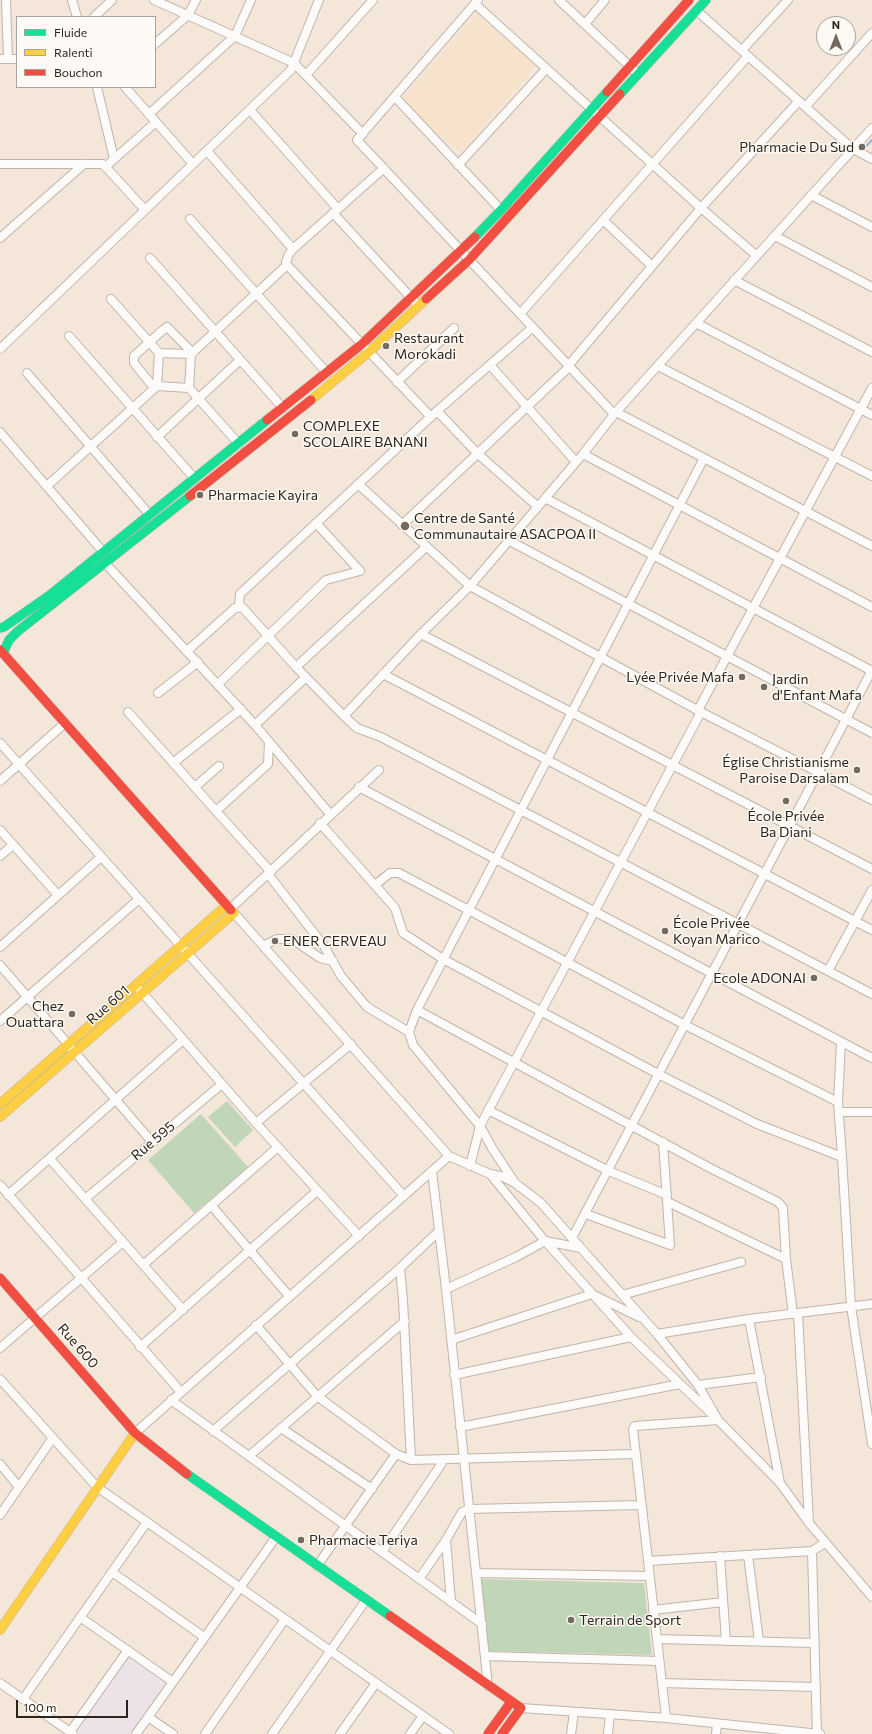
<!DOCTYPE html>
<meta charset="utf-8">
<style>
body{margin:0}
#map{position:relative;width:872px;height:1734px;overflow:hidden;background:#f4e7da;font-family:Commissioner,sans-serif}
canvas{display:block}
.legend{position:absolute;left:16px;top:16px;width:140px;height:72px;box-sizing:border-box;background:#fdf9f4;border:1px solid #aaa49e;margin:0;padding:5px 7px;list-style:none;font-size:12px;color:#2d251c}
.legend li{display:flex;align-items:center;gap:8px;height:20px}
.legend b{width:20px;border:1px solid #aaa49e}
.north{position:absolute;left:816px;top:16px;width:40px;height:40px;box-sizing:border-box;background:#fdf9f4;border:1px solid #aaa49e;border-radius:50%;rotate:0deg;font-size:11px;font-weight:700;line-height:16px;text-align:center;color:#2d251c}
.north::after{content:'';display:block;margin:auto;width:14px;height:18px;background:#73695e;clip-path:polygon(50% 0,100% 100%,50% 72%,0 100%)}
.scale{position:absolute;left:16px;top:1700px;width:112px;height:18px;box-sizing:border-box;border:2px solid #2d251c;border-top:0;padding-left:5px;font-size:12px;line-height:14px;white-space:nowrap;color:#2d251c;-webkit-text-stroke:3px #fdf9f4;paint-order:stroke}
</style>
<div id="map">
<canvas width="872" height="1734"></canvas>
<ul class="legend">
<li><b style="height:5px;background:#16e098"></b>Fluide</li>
<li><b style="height:5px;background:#ffcf43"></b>Ralenti</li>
<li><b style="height:5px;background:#f24e42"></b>Bouchon</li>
</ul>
<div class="north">N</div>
<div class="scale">100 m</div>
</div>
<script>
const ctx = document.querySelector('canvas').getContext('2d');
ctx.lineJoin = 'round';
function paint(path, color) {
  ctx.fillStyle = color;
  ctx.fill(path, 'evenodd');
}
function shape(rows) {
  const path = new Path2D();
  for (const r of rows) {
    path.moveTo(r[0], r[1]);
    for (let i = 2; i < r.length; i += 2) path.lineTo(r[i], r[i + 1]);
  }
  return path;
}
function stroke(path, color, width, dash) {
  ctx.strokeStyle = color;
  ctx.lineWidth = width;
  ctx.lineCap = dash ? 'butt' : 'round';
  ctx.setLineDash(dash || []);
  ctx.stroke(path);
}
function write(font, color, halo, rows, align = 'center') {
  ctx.font = font + ' Commissioner,sans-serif';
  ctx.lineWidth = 3;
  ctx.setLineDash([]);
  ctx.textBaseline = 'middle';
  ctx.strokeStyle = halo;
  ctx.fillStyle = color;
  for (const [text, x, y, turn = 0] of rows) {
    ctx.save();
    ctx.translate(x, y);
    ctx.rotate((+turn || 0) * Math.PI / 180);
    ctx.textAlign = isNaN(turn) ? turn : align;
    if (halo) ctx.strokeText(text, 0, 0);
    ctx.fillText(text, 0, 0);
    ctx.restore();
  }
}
const commercial = shape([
 [129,1653,168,1682,131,1734,70,1734]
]);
const built = shape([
 [476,14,536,66,461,153,401,101]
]);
const green = shape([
 [227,1101,253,1130,235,1147,208,1117],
 [201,1114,248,1167,194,1213,148,1160],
 [479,1579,644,1583,652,1655,489,1651]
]);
const stream = shape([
 [862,151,872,140]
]);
const street = shape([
 [6,0,8,59],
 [72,0,77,17],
 [154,0,294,63,363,134],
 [478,0,357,140,614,414],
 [559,0,638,74],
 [475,4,701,208,757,256],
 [696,10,853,149,872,159],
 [94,17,112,0],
 [585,24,605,0],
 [155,44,188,15,196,0],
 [742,50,788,0],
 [0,59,17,59],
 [306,75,373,0],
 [97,87,114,159],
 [125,87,193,164],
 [395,97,501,210],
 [806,106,872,33],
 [250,110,338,209],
 [149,114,235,36,251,0],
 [872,128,616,412,583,454,470,586,421,634,344,716,357,728,381,737,872,994],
 [207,151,293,249],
 [0,164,103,164,145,210],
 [458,165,546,69],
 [105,167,156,122],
 [384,168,293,249,289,254,286,262,287,265,431,417],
 [811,195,872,227],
 [333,213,414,301],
 [190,219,327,373],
 [603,220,651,265],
 [775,236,872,287],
 [0,238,84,164],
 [150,258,283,408],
 [734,280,872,352],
 [111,299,159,353],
 [520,314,748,56],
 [696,323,872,415],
 [69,336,195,479],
 [0,349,291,70,319,0],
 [191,354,159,353,157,386,189,388,191,354,287,265],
 [490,365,576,462],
 [568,366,701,208,799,101],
 [658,366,872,476],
 [27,373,150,515],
 [397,382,454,328],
 [154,388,134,363,134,356,164,329,167,327,193,353],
 [189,388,239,444],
 [437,411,478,454,537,506],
 [616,412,872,546],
 [0,432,99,547],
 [157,437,240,360],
 [583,454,872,607],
 [358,484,470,586,701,712,872,800],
 [47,486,157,386],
 [545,498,872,671],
 [402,525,569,367],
 [508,540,872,733],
 [105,563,255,725,330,814],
 [239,606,240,594,437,411,532,328],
 [421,634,872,869],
 [187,651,235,608,242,607,296,667,344,716],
 [296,667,426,547],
 [383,674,872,930],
 [218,684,326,580,360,571,316,523],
 [158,693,198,662],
 [698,710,872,388],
 [128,712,216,811],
 [255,725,306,677],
 [269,742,268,764,216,811,271,872],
 [0,743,404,1196],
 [173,763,241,709],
 [0,781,65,723],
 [195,787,219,766],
 [359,787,872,1058],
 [320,823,395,908,403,933,443,959,660,1075,757,1124,842,1157,851,1306,872,1444],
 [0,830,58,895],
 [0,856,13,845],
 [268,874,324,946,341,976,367,1007,409,1032],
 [375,885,390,873,399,873,685,1025,838,1102],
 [230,909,379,770],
 [234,913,449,1156,490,1174,545,1241,631,1337,718,1420,780,1483,809,1523,872,1597],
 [263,946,277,939,292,939,320,958,333,961],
 [0,947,101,857],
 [0,965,152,1142],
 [828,971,872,890],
 [140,990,256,1123,359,1236],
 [417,1010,710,1168,778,1202,783,1208,786,1259,793,1314],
 [0,1021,139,899],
 [841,1043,838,1102,842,1157],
 [488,1110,609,1171,667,1195],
 [840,1112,872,1112],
 [256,1123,351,1044],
 [50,1159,183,1310],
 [470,1166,480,1126,701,712],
 [432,1171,446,1289,488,1686],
 [490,1174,501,1176,515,1183,541,1203,657,1334,698,1385,718,1420,635,1426,633,1429,666,1718],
 [515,1183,492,1148,480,1126,413,1045,409,1032,417,1010,704,458],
 [0,1185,181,1392],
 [8,1195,183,1040],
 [85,1199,222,1084],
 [668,1202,786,1259],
 [211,1205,289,1296],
 [586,1214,670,1245,663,1142],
 [572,1238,872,670],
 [143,1265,278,1147],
 [400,1268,403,1300,411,1460],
 [446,1289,516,1257,545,1241,581,1248],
 [622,1295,741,1262],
 [798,1313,809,1523],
 [749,1319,780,1483],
 [256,1325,317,1396,396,1454,411,1460,635,1454],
 [657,1334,749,1319,872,1304],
 [451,1340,592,1294,639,1317],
 [140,1347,317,1191],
 [0,1348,123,1242],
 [454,1375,631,1337],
 [0,1379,97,1487,449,1734],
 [698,1385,761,1377],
 [171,1400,482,1624],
 [460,1427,680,1384],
 [281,1428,372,1489],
 [213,1431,400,1268,439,1231],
 [135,1433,449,1156],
 [249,1456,405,1321],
 [0,1464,19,1487],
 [0,1515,52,1439],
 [446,1540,451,1602],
 [812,1551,817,1734],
 [382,1552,444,1460],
 [748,1555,759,1641],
 [720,1556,726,1641],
 [648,1561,812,1551,825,1543],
 [317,1566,396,1454],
 [112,1572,204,1637],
 [476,1573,649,1576],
 [419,1579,446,1540,462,1512,469,1509,641,1505],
 [653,1610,723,1602],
 [80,1617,173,1682],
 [657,1639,815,1643],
 [485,1656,659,1661],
 [0,1683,73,1734],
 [662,1683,816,1687],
 [23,1699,147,1522],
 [521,1708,666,1718,820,1734],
 [148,1717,173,1734],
 [70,1732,128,1650],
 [136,1734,276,1537],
 [205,1734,285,1619],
 [272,1734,366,1600],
 [340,1734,376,1683],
 [410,1734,423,1716],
 [571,1734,574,1712],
 [608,1734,610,1714],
 [716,1734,717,1724]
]);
const fast = shape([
 [620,94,706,0],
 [475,237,501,210,607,92],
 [0,628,4,627,50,595,267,420],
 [3,653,9,640,18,631,190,496],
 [187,1474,390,1616]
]);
const slow = shape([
 [311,400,369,352,426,299],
 [0,1104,227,905],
 [0,1117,234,913,231,910],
 [0,1630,135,1433]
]);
const jam = shape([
 [607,92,689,0],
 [426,299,469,260,620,94],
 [267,420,362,344,475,237],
 [190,496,311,400],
 [0,650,231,910],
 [0,1278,135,1433,187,1474],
 [390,1616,521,1708,502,1734],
 [488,1734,511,1702]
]);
const markers = [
 [862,147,4,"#73695e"],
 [386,346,4,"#73695e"],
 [295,434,4,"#73695e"],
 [200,495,4,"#73695e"],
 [405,526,5,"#73695e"],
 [742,677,4,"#73695e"],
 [764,687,4,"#73695e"],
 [857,770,4,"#73695e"],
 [786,801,4,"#73695e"],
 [665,931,4,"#73695e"],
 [275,941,4,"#73695e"],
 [814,978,4,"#73695e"],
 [72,1014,4,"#73695e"],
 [301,1540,4,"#73695e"],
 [571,1620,4,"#73695e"]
];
const poiNames = [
 ["Pharmacie Du Sud",854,147,"right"],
 ["Restaurant",394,338],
 ["Morokadi",394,354],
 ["COMPLEXE",303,426],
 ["SCOLAIRE BANANI",303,442],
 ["Pharmacie Kayira",208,495],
 ["Centre de Santé",414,518],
 ["Communautaire ASACPOA II",414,534],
 ["Lyée Privée Mafa",734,677,"right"],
 ["Jardin",772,679],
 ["d'Enfant Mafa",772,695],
 ["Église Christianisme",849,762,"right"],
 ["Paroise Darsalam",849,778,"right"],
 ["École Privée",786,816,"center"],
 ["Ba Diani",786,832,"center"],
 ["École Privée",673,923],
 ["Koyan Marico",673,939],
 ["ENER CERVEAU",283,941],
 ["Ecole ADONAI",806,978,"right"],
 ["Chez",64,1006,"right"],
 ["Ouattara",64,1022,"right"],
 ["Pharmacie Teriya",309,1540],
 ["Terrain de Sport",579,1620]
];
const streetNames = [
 ["Rue 601",108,1005,-41],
 ["Rue 595",153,1141,-40],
 ["Rue 600",78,1346,49]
];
paint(commercial, '#ede2e7');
paint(built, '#f7e3cc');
paint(green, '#c1d5b8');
stroke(stream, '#95b0db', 2);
stroke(street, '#bfb5ab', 10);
stroke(fast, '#bfb5ab', 10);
stroke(slow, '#bfb5ab', 10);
stroke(jam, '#bfb5ab', 10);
stroke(street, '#fdfbf9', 8);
stroke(fast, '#16e098', 9);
stroke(slow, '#ffcf43', 9);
stroke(jam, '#f24e42', 9);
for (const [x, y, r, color] of markers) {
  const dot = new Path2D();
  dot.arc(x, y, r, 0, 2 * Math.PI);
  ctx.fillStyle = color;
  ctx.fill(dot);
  stroke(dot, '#fdf9f4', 1.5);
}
write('14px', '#2d251c', '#fdf9f4', poiNames, 'left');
write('14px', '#2d251c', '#fdf9f4', streetNames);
</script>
